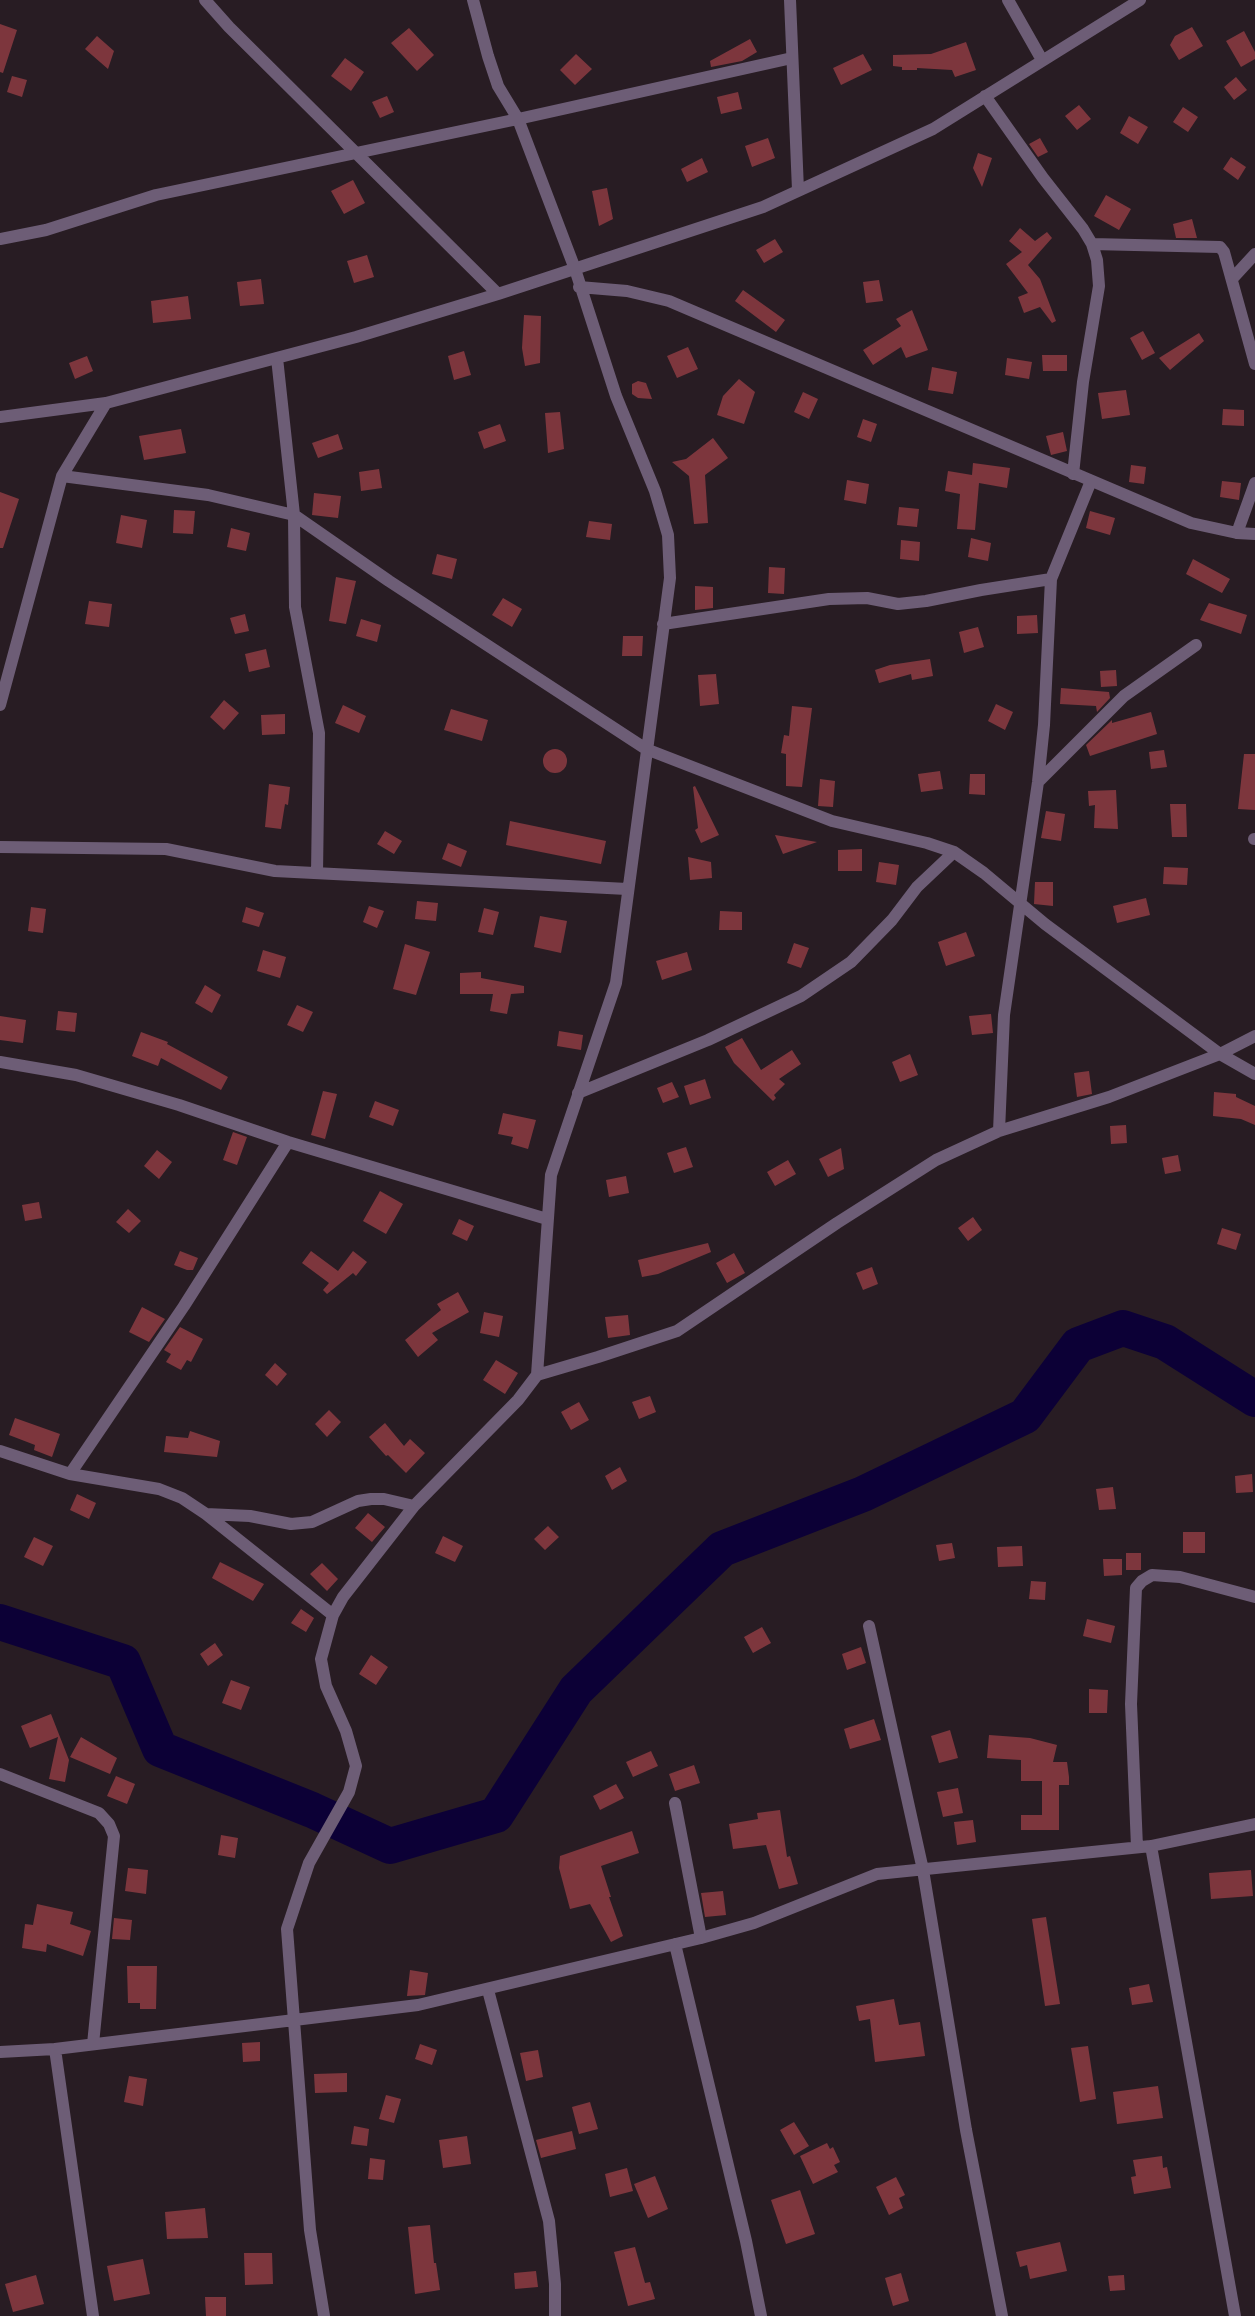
<!DOCTYPE html>
<style>
body{margin:0}
canvas{display:block;background:#281c23}
</style>
<canvas width="1255" height="2316"></canvas>
<script>
const ctx = document.querySelector('canvas').getContext('2d');
ctx.lineJoin = 'round';
function shape(rows) {
  const path = new Path2D();
  for (const r of rows) {
    if (r.length === 3) {
      path.moveTo(r[0] + r[2], r[1]);
      path.arc(r[0], r[1], r[2], 0, 2 * Math.PI);
      continue;
    }
    path.moveTo(r[0], r[1]);
    for (let i = 2; i < r.length; i += 2) path.lineTo(r[i], r[i + 1]);
  }
  return path;
}
function stroke(path, color, width, dash) {
  ctx.strokeStyle = color;
  ctx.lineWidth = width;
  ctx.lineCap = dash ? 'butt' : 'round';
  ctx.setLineDash(dash || []);
  ctx.stroke(path);
}
function paint(path, color) {
  ctx.fillStyle = color;
  ctx.fill(path, 'evenodd');
}
const river = shape([
 [0,1622,123,1662,160,1749,312,1810,390,1846,496,1815,576,1690,722,1549,863,1494,1025,1416,1078,1345,1123,1328,1165,1342,1255,1399]
]);
const building = shape([
 [0,24,17,30,3,73,0,72],
 [1192,27,1203,46,1179,60,1170,45,1175,36],
 [409,28,434,55,417,71,391,43],
 [1244,31,1255,52,1255,59,1241,67,1226,41],
 [97,36,114,51,108,69,85,49],
 [750,39,757,52,742,61,711,67,710,61],
 [966,42,976,70,955,77,952,70,917,68,917,70,902,70,902,67,893,66,893,55,931,54],
 [576,54,592,69,575,85,560,70],
 [863,54,872,70,841,85,833,68],
 [345,58,364,72,351,91,331,76],
 [12,76,27,80,22,97,7,92],
 [1236,77,1247,90,1234,100,1224,87],
 [738,92,742,109,721,114,717,97],
 [387,96,394,112,380,118,372,102],
 [1079,105,1091,119,1077,130,1065,116],
 [1183,107,1198,117,1188,132,1173,122],
 [1129,116,1148,127,1138,144,1120,133],
 [768,138,775,158,752,167,745,146],
 [1040,138,1048,152,1038,157,1029,144],
 [978,153,992,158,982,187,973,168],
 [1231,157,1246,167,1238,180,1223,169],
 [702,158,708,172,687,182,681,169],
 [353,180,365,203,344,214,331,191],
 [607,188,613,219,599,226,592,191],
 [1106,195,1131,209,1119,230,1094,216],
 [1192,219,1197,238,1176,238,1173,224],
 [1020,228,1035,241,1047,232,1052,238,1028,265,1040,279,1056,321,1052,323,1040,307,1024,313,1018,297,1028,293,1006,264,1022,252,1009,241],
 [775,239,783,252,764,263,756,250],
 [367,255,374,277,354,283,347,261],
 [261,279,264,304,240,306,237,282],
 [879,280,883,301,866,303,863,282],
 [743,290,785,320,776,332,735,301],
 [188,296,191,319,153,323,151,301],
 [912,310,928,350,906,358,901,347,873,365,863,350,901,326,896,319],
 [524,315,541,316,540,363,525,366,522,348],
 [1143,331,1155,353,1142,360,1130,338],
 [1199,333,1204,341,1170,370,1159,358],
 [688,347,698,369,677,378,667,356],
 [464,351,471,375,454,380,448,356],
 [1042,355,1067,355,1067,371,1043,371],
 [87,356,93,371,75,379,69,363],
 [1007,358,1032,362,1029,379,1005,375],
 [932,367,957,372,953,394,928,390],
 [739,379,755,392,744,424,717,415,723,396],
 [638,381,646,383,652,399,638,398,632,394,632,384],
 [1126,390,1130,415,1102,419,1098,393],
 [803,392,818,399,809,419,794,412],
 [1223,409,1244,410,1244,426,1222,425],
 [560,412,564,449,548,453,545,413],
 [863,419,877,424,871,442,857,437],
 [500,424,506,441,484,449,478,432],
 [181,429,186,453,144,460,139,436],
 [1063,432,1067,451,1051,455,1046,436],
 [338,434,343,449,318,458,312,443],
 [713,438,728,458,705,475,708,523,694,524,689,476,672,462,686,459],
 [973,463,1010,468,1007,488,979,483,975,530,957,529,960,494,945,491,948,471,972,475],
 [1131,465,1146,467,1144,484,1129,482],
 [379,469,382,488,361,491,359,472],
 [847,480,869,484,866,504,844,500],
 [1222,481,1241,483,1239,500,1220,497],
 [0,492,19,499,3,548,0,548],
 [314,493,341,496,338,518,312,515],
 [899,507,919,509,917,527,897,525],
 [174,510,195,511,193,534,173,533],
 [1090,511,1115,518,1110,535,1086,528],
 [121,515,147,520,142,548,116,543],
 [589,521,612,524,610,540,586,537],
 [231,528,250,533,246,551,227,547],
 [971,538,991,543,988,561,968,557],
 [901,540,920,542,919,561,900,559],
 [437,554,457,559,452,579,432,574],
 [1193,559,1230,579,1222,593,1186,574],
 [769,567,785,568,784,594,768,593],
 [336,577,356,581,346,624,329,621],
 [695,586,713,587,713,608,695,610],
 [503,598,522,609,512,627,492,615],
 [89,601,112,604,109,627,85,624],
 [1209,603,1247,615,1241,634,1200,620],
 [245,614,249,631,235,634,230,618],
 [1037,615,1038,633,1017,634,1017,616],
 [361,619,381,625,377,642,356,636],
 [978,627,984,647,964,653,959,632],
 [623,636,643,636,642,656,622,656],
 [266,649,270,667,249,672,245,654],
 [930,659,933,676,912,680,911,674,879,683,875,670,890,665],
 [1116,670,1117,686,1101,687,1100,671],
 [716,674,719,704,700,706,698,675],
 [1061,688,1109,692,1110,698,1097,712,1096,706,1060,704],
 [224,700,239,713,224,730,210,717],
 [996,704,1013,712,1005,730,988,721],
 [343,705,366,716,359,733,335,723],
 [792,706,812,708,802,787,786,786,786,754,781,753,784,735,789,736],
 [451,709,488,720,482,741,444,730],
 [1151,712,1157,734,1090,756,1086,745,1112,720,1112,723],
 [285,714,285,734,262,735,261,715],
 [555,761,12],
 [1164,750,1167,767,1151,769,1149,752],
 [1244,754,1255,754,1255,810,1238,809],
 [940,771,943,789,921,792,918,774],
 [970,774,985,774,985,795,969,794],
 [820,779,835,781,833,807,818,806],
 [269,784,290,787,288,805,285,804,281,829,265,827],
 [695,786,719,835,701,843,695,830,698,828,693,787],
 [1116,790,1118,829,1094,828,1095,805,1089,806,1088,791],
 [1170,804,1186,804,1187,837,1172,837],
 [1046,811,1065,814,1061,841,1041,838],
 [510,821,606,841,601,864,506,845],
 [385,831,402,841,394,854,377,844],
 [775,835,817,842,783,854],
 [448,843,467,851,461,867,442,859],
 [862,849,862,871,838,871,838,850],
 [688,857,711,862,712,878,690,880],
 [879,862,899,865,896,885,876,882],
 [1164,867,1188,868,1187,885,1163,884],
 [1035,882,1053,882,1053,906,1034,904],
 [1146,898,1150,915,1117,923,1113,906],
 [417,901,438,903,436,921,415,919],
 [369,906,384,911,377,928,363,922],
 [31,907,46,909,43,933,28,931],
 [246,907,264,913,259,927,242,922],
 [484,908,499,912,493,935,478,932],
 [720,911,742,912,742,930,719,930],
 [540,916,567,921,561,953,534,947],
 [966,932,975,956,946,966,938,942],
 [794,943,809,948,801,968,787,963],
 [405,944,430,952,416,995,393,989],
 [263,950,286,957,280,978,257,971],
 [687,952,692,970,662,980,656,961],
 [481,972,481,978,524,986,524,993,511,994,507,1014,490,1011,493,994,460,994,460,973],
 [205,985,221,995,212,1013,195,1003],
 [297,1005,313,1012,303,1032,287,1025],
 [58,1011,77,1013,75,1032,56,1030],
 [991,1014,993,1033,972,1035,969,1016],
 [0,1016,26,1020,23,1043,0,1040],
 [559,1031,583,1035,581,1050,557,1046],
 [141,1032,168,1042,167,1044,228,1077,221,1090,161,1058,158,1066,132,1056],
 [742,1038,761,1070,792,1050,801,1064,779,1079,785,1084,774,1095,776,1098,773,1101,734,1063,725,1047],
 [910,1054,918,1075,900,1082,892,1062],
 [1089,1071,1092,1094,1077,1097,1074,1073],
 [705,1079,711,1098,690,1105,684,1086],
 [672,1082,679,1097,663,1103,657,1088],
 [323,1091,337,1094,325,1139,311,1135],
 [1214,1092,1236,1094,1236,1097,1255,1106,1255,1125,1241,1119,1213,1116],
 [375,1101,399,1110,393,1126,369,1117],
 [503,1113,536,1120,528,1149,511,1144,513,1137,498,1134],
 [1126,1125,1127,1143,1111,1144,1110,1126],
 [233,1132,247,1137,237,1165,223,1160],
 [686,1147,693,1167,674,1173,667,1153],
 [841,1148,844,1169,828,1177,819,1159],
 [157,1150,172,1162,159,1179,144,1166],
 [1178,1155,1181,1171,1165,1174,1162,1158],
 [788,1160,796,1174,775,1186,767,1172],
 [626,1176,629,1193,609,1197,606,1180],
 [380,1191,403,1204,386,1234,363,1221],
 [39,1202,42,1218,25,1221,22,1205],
 [128,1209,141,1221,129,1233,116,1222],
 [973,1217,982,1230,968,1241,958,1228],
 [459,1219,474,1226,467,1241,452,1234],
 [1222,1228,1241,1234,1236,1250,1217,1244],
 [708,1243,711,1252,658,1274,642,1277,638,1260],
 [180,1251,198,1258,193,1270,187,1270,174,1265],
 [311,1251,338,1271,353,1251,367,1262,356,1276,353,1273,327,1294,323,1290,329,1283,302,1263],
 [734,1253,745,1273,727,1283,716,1263],
 [872,1267,878,1284,863,1290,856,1273],
 [458,1292,469,1312,432,1333,438,1340,418,1357,405,1340,441,1310,437,1304],
 [142,1307,165,1319,149,1342,129,1332],
 [484,1312,503,1316,499,1337,480,1333],
 [628,1315,630,1335,608,1338,605,1317],
 [180,1327,203,1339,191,1362,187,1360,181,1370,166,1362,171,1354,164,1350],
 [496,1360,518,1373,505,1394,483,1380],
 [275,1363,287,1374,277,1386,265,1375],
 [650,1396,656,1412,639,1419,632,1402],
 [579,1402,589,1420,571,1430,561,1412],
 [329,1410,341,1422,327,1437,315,1424],
 [15,1418,60,1434,52,1457,34,1450,35,1445,9,1435],
 [385,1423,404,1446,410,1439,425,1453,406,1473,388,1455,386,1456,369,1437],
 [190,1431,220,1441,217,1457,164,1452,166,1436,188,1438],
 [620,1467,627,1481,612,1490,605,1476],
 [1252,1474,1253,1492,1236,1493,1235,1476],
 [1113,1487,1116,1509,1099,1510,1096,1489],
 [77,1494,96,1503,89,1519,70,1510],
 [368,1513,385,1527,372,1542,355,1528],
 [548,1526,559,1537,545,1550,534,1539],
 [1183,1532,1205,1532,1205,1553,1183,1553],
 [443,1536,463,1546,455,1562,435,1553],
 [34,1537,53,1546,43,1566,24,1557],
 [952,1543,955,1558,939,1561,936,1545],
 [1022,1546,1023,1566,998,1567,997,1547],
 [1126,1553,1141,1553,1141,1570,1126,1570],
 [1103,1559,1122,1559,1122,1575,1104,1576],
 [220,1562,264,1584,253,1601,212,1578],
 [322,1563,338,1579,327,1591,310,1574],
 [1031,1581,1046,1582,1045,1600,1029,1599],
 [301,1609,314,1618,306,1632,291,1623],
 [1087,1619,1115,1626,1111,1643,1083,1636],
 [762,1627,771,1643,753,1653,744,1637],
 [215,1643,223,1655,208,1666,200,1654],
 [861,1647,866,1663,847,1670,842,1654],
 [371,1655,388,1667,376,1685,359,1674],
 [231,1680,250,1687,241,1710,222,1703],
 [1089,1689,1108,1690,1107,1713,1089,1713],
 [51,1714,69,1760,65,1782,49,1779,58,1737,30,1748,21,1726],
 [874,1719,881,1740,850,1749,844,1729],
 [950,1730,958,1758,939,1763,931,1736],
 [989,1735,1030,1738,1057,1745,1053,1762,1067,1762,1069,1777,1069,1785,1059,1785,1059,1830,1021,1830,1021,1815,1042,1815,1042,1781,1021,1781,1021,1760,987,1758],
 [81,1737,117,1758,110,1774,70,1757],
 [651,1751,658,1766,633,1777,626,1762],
 [694,1765,700,1783,675,1791,669,1774],
 [116,1776,135,1784,127,1804,107,1796],
 [616,1784,624,1798,600,1810,593,1796],
 [958,1788,963,1813,943,1817,937,1792],
 [780,1810,787,1857,790,1856,798,1884,779,1889,766,1845,733,1849,729,1824,758,1819,757,1813],
 [973,1820,976,1842,957,1845,954,1822],
 [632,1831,639,1853,601,1866,611,1897,609,1897,623,1936,611,1942,590,1904,570,1909,559,1868,560,1856],
 [221,1835,238,1838,235,1858,218,1855],
 [128,1868,148,1870,146,1894,125,1891],
 [1251,1870,1253,1896,1211,1899,1209,1873],
 [723,1891,726,1915,705,1917,701,1893],
 [37,1904,73,1912,70,1924,91,1931,83,1956,47,1944,46,1952,22,1948,25,1924,33,1925],
 [1046,1917,1060,2004,1045,2006,1032,1919],
 [114,1918,132,1920,130,1940,112,1939],
 [127,1966,157,1966,156,2009,140,2009,140,2003,128,2003],
 [410,1970,428,1973,425,1995,407,1996],
 [1149,1984,1153,2002,1132,2005,1129,1988],
 [894,1999,899,2025,920,2022,925,2056,875,2062,870,2019,859,2021,856,2006],
 [260,2042,260,2061,243,2062,242,2043],
 [420,2044,437,2050,432,2065,415,2059],
 [1088,2046,1096,2099,1080,2102,1071,2048],
 [538,2050,543,2077,526,2081,520,2053],
 [347,2073,347,2092,315,2093,314,2074],
 [129,2076,147,2079,143,2106,124,2102],
 [1158,2086,1163,2118,1117,2124,1113,2092],
 [386,2095,401,2099,394,2123,379,2119],
 [590,2102,598,2129,579,2134,572,2107],
 [794,2122,809,2146,794,2155,780,2130],
 [354,2126,369,2129,367,2146,351,2144],
 [572,2131,576,2149,541,2158,536,2140],
 [467,2136,471,2164,443,2168,439,2140],
 [827,2143,830,2149,833,2147,840,2162,834,2165,838,2172,813,2184,800,2156],
 [1162,2156,1163,2168,1167,2167,1171,2188,1134,2194,1131,2177,1136,2176,1133,2160],
 [370,2158,385,2160,383,2180,368,2179],
 [627,2168,633,2191,610,2197,605,2174],
 [655,2176,668,2209,648,2218,634,2184],
 [896,2177,905,2195,899,2198,903,2208,889,2215,876,2187],
 [800,2190,815,2234,786,2244,771,2200],
 [205,2208,208,2238,167,2239,165,2212],
 [430,2225,434,2263,436,2263,440,2290,415,2294,408,2227],
 [1060,2242,1067,2271,1030,2279,1027,2265,1020,2267,1016,2252],
 [635,2247,645,2283,650,2282,655,2299,628,2306,614,2252],
 [244,2253,272,2253,273,2284,245,2285],
 [143,2259,150,2294,114,2301,107,2266],
 [536,2271,538,2287,515,2289,514,2273],
 [901,2273,909,2301,893,2306,885,2278],
 [36,2275,44,2304,13,2312,5,2284],
 [1124,2275,1125,2290,1110,2291,1108,2276],
 [205,2297,226,2297,226,2316,206,2316]
]);
const minor = shape([
 [205,0,229,27,498,294],
 [790,0,798,190],
 [1008,0,1042,60],
 [985,96,1043,178,1083,229,1092,244,1097,260,1099,286,1083,382,1073,474],
 [0,239,46,230,156,195,518,119,792,58],
 [1092,244,1220,247,1224,252,1255,364],
 [1232,279,1255,254],
 [579,287,627,291,669,301,1191,523,1237,533,1255,534],
 [277,358,294,515,295,607,319,733,317,873],
 [0,417,106,403,356,337,498,294,763,207,933,129,1140,0],
 [62,476,208,495,294,515,389,581,646,749,832,821,927,843,954,852,984,873,1045,924,1220,1054,1255,1074],
 [1237,533,1255,483],
 [663,624,829,599,867,598,898,604,926,601,981,590,1051,579],
 [0,705,62,476,106,403],
 [1038,782,1124,696,1196,645],
 [1254,839,1255,839],
 [0,847,166,849,275,871,627,889],
 [0,1062,76,1075,179,1105,288,1142,547,1219],
 [578,1093,708,1040,801,996,851,962,892,920,917,887,954,852],
 [999,1131,1004,1015,1038,782,1044,725,1051,579,1091,481],
 [537,1375,598,1357,677,1331,837,1223,936,1160,999,1131,1109,1097,1220,1054,1255,1036],
 [0,1451,70,1474,159,1489,182,1498,206,1514,333,1615],
 [70,1474,184,1306,288,1142],
 [206,1514,250,1516,291,1524,312,1522,358,1501,371,1499,384,1499,414,1506],
 [869,1626,923,1870,966,2130,1002,2316],
 [0,1774,99,1813,109,1824,114,1836,93,2044],
 [675,1803,701,1938],
 [1151,1846,1235,2316],
 [1137,1847,1131,1704,1136,1588,1142,1581,1152,1575,1180,1577,1255,1597],
 [675,1944,746,2241,761,2316],
 [488,1990,549,2221,555,2284,555,2316],
 [55,2049,93,2316],
 [0,2052,55,2049,418,2005,701,1938,754,1923,877,1874,1151,1846,1255,1824],
 [324,2316,310,2230,287,1929,309,1863,349,1792,356,1766,346,1731,326,1686,321,1659,333,1615,343,1597,414,1506,518,1400,537,1375,551,1175,616,983,670,578,668,535,655,491,616,396,575,269,518,119,498,86,488,56,473,0]
]);
stroke(river, '#0c0036', 36);
paint(building, '#7d363d');
stroke(minor, '#6d5d76', 12);
</script>
